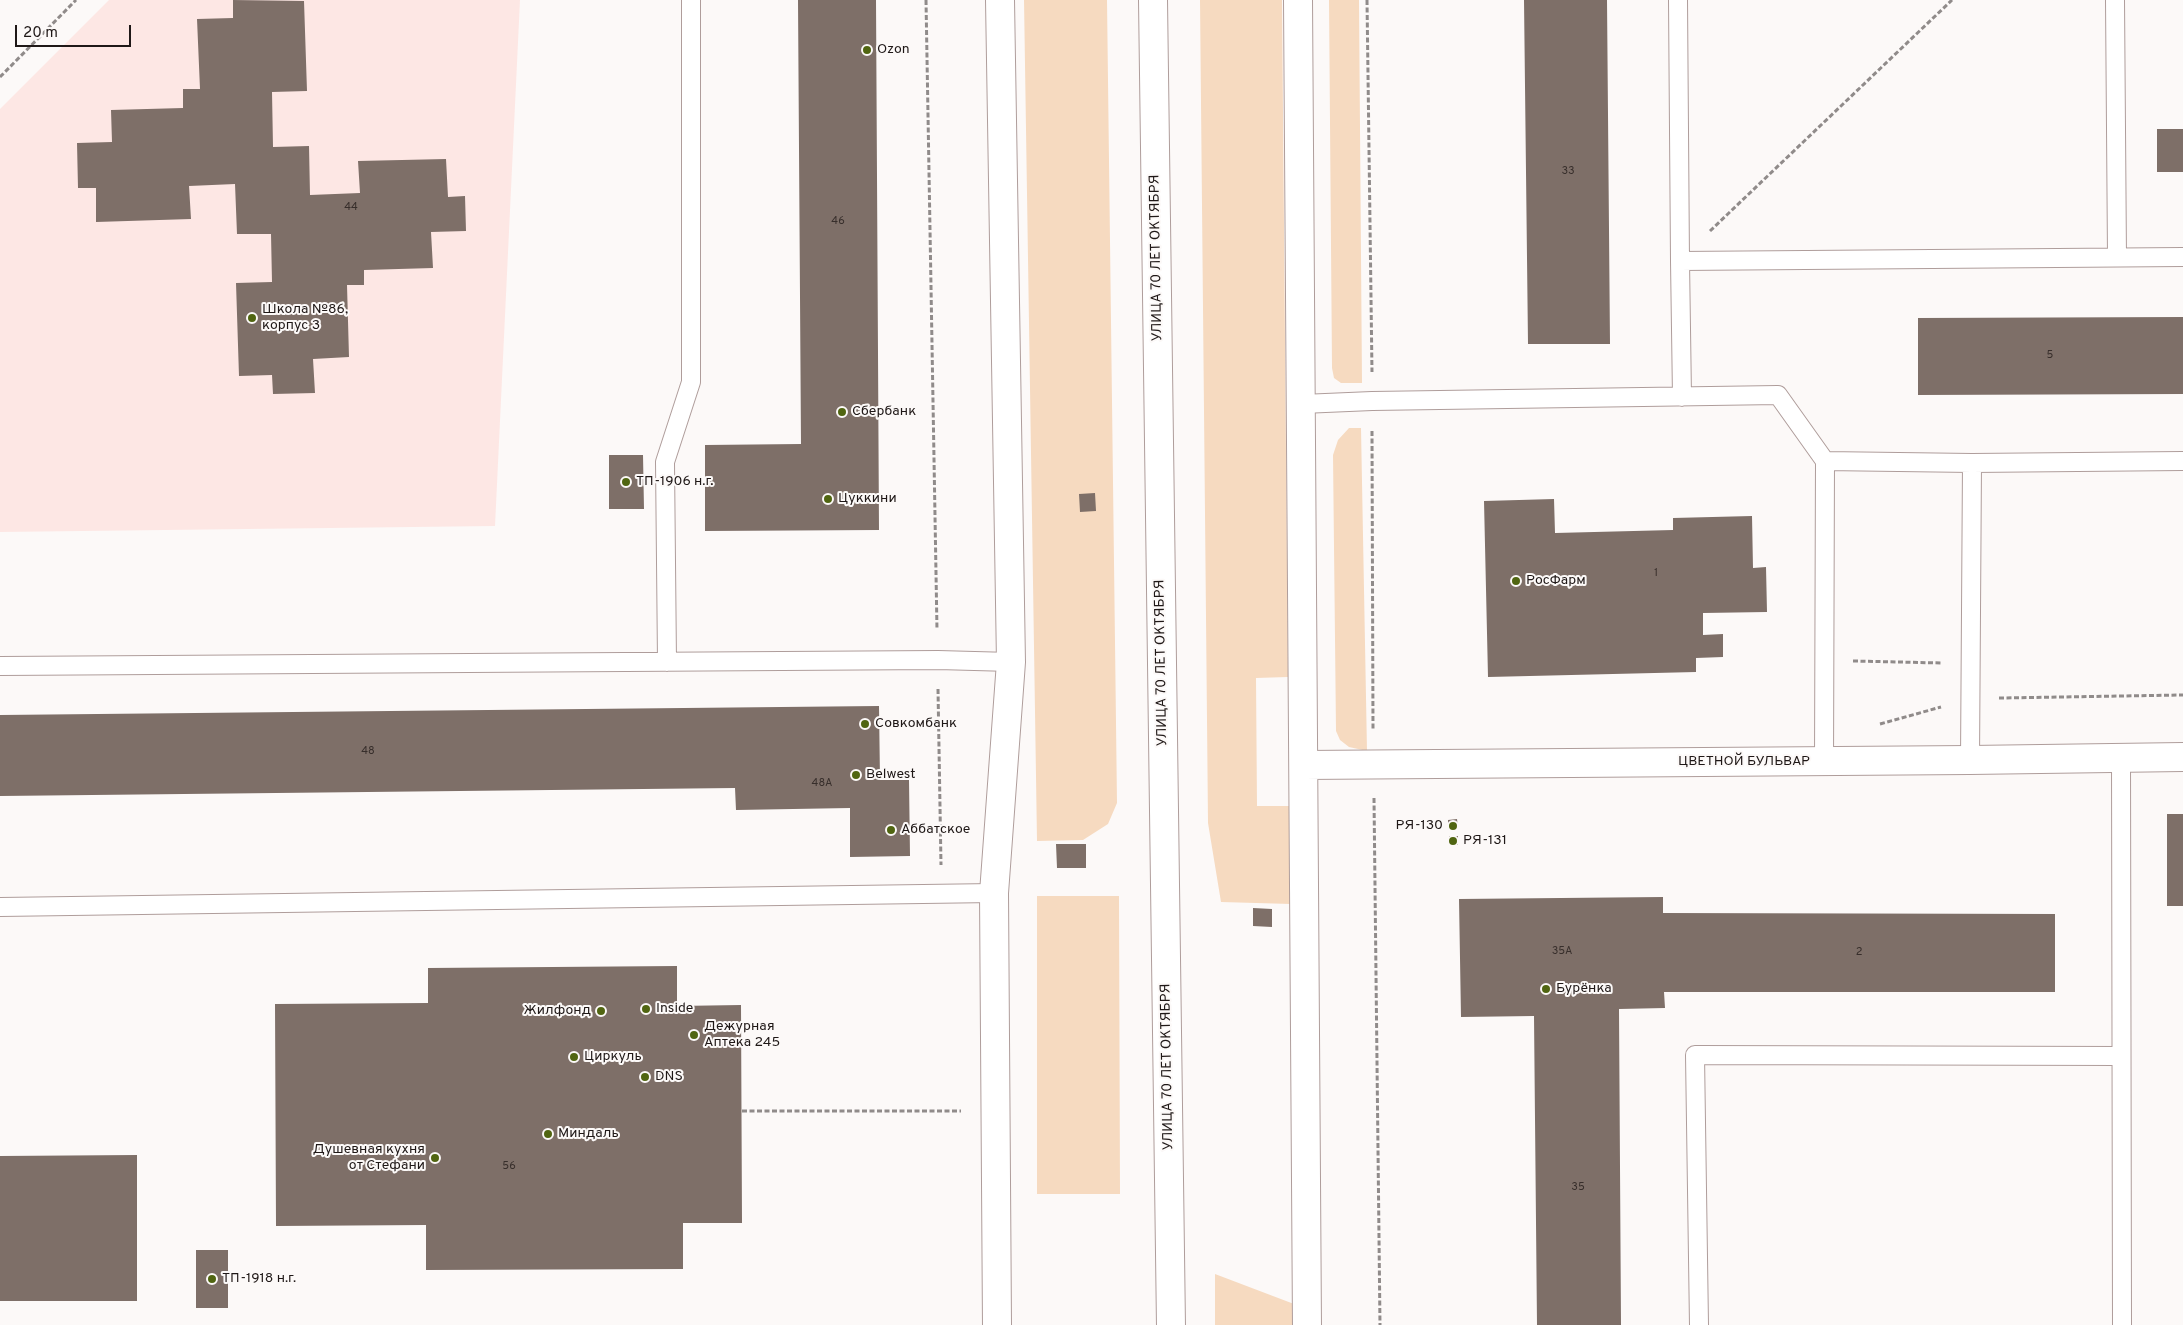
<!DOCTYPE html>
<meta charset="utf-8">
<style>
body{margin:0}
#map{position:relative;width:2183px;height:1325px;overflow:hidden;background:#fcf9f8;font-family:Overpass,sans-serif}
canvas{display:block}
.scale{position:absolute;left:15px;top:25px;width:116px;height:22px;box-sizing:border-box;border:2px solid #1f1817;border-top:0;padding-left:6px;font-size:15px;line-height:18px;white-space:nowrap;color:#1f1817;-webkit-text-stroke:4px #fcf9f8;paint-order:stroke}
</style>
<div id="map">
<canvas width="2183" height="1325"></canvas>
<div class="scale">20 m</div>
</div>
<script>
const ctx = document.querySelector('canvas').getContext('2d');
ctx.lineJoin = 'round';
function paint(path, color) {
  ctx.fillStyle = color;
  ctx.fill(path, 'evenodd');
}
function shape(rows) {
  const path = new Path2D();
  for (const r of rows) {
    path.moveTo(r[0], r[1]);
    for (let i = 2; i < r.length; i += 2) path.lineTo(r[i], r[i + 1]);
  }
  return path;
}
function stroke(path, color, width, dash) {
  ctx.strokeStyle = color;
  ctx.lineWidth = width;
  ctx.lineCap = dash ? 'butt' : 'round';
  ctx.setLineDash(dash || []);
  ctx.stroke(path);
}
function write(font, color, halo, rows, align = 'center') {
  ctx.font = font + ' Overpass,sans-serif';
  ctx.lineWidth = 4;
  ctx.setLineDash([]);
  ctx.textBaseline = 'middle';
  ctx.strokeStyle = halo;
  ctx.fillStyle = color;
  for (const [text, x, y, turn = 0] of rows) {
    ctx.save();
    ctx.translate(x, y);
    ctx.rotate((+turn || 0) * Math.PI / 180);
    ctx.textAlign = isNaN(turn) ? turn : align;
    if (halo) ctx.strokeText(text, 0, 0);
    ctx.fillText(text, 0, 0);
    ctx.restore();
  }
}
const built = shape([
 [109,0,520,0,495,526,0,532,0,109]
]);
const green = shape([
 [1024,0,1107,0,1117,803,1108,824,1083,840,1037,841],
 [1200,0,1282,0,1288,677,1256,678,1257,806,1290,806,1291,904,1221,902,1208,823],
 [1329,0,1359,0,1362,383,1341,383,1334,378,1332,368],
 [1349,428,1361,428,1367,751,1349,747,1340,740,1336,731,1333,455,1338,440],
 [1037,896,1119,896,1120,1194,1037,1194],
 [1215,1274,1294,1304,1294,1325,1215,1325]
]);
const building = shape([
 [233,0,304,1,307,91,272,92,273,147,309,146,310,195,360,193,358,161,446,159,448,197,465,196,466,231,431,232,433,268,364,270,364,285,347,285,349,357,313,359,315,393,273,394,272,375,239,376,236,283,272,282,271,234,237,234,235,184,189,186,191,219,96,222,96,188,78,188,77,143,112,142,111,110,183,108,183,89,200,89,197,19,233,18],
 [798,0,876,0,879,530,705,531,705,445,801,444],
 [1524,0,1607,0,1610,344,1528,344],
 [2157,129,2183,129,2183,172,2157,172],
 [2183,317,2183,394,1918,395,1918,318],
 [609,455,643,455,644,509,609,509],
 [1095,493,1096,511,1080,512,1079,494],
 [1554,499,1555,533,1673,530,1673,518,1752,516,1753,568,1766,567,1767,612,1703,613,1703,635,1723,634,1723,657,1696,658,1696,672,1488,677,1484,501],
 [879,706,880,780,909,780,910,856,850,857,850,808,736,810,735,788,0,796,0,715],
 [2167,814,2183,814,2183,906,2167,906],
 [1457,819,1458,828,1448,828,1448,820],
 [1449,836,1458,836,1458,845,1449,845],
 [1056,844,1086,844,1086,868,1057,868],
 [1663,897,1663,913,2055,914,2055,992,1664,992,1665,1008,1619,1009,1621,1325,1537,1325,1534,1016,1461,1017,1459,899],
 [1253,908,1272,909,1272,927,1253,926],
 [677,966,677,1006,741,1005,742,1223,683,1223,683,1269,426,1270,426,1225,276,1226,275,1004,428,1003,428,968],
 [137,1155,137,1301,0,1301,0,1156],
 [196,1250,228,1250,228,1308,196,1308]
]);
const path = shape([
 [926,0,937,630],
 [1367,0,1372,372],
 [0,77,76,0],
 [1710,231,1952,0],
 [1372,431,1373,729],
 [1853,661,1942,663],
 [938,689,941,865],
 [1999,698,2183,695],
 [1880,724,1941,707],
 [1374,798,1380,1325],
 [742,1111,961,1111]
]);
const service = shape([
 [1678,0,1680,261,2183,257],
 [2115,0,2117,257],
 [1680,261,1682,397],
 [1302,404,1372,401,1778,395,1825,461],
 [667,662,665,462,691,382,691,0],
 [0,666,938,660,1011,662],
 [2121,757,2122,1325],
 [1970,760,1972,463],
 [1824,761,1825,461,1972,463,2183,461],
 [0,907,994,893],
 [1699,1325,1695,1055,2121,1056]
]);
const minor = shape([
 [1298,0,1307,1325],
 [1304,765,1970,760,2183,757],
 [997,1325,994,893,1011,662,1000,0]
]);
const secondary = shape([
 [1153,0,1171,1325]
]);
const markers = [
 [867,50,5,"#506511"],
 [252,318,5,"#506511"],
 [842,412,5,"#506511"],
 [626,482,5,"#506511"],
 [828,499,5,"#506511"],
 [1516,581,5,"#506511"],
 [865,724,5,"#506511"],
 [856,775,5,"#506511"],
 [1453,826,5,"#506511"],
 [891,830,5,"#506511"],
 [1453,841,5,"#506511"],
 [1546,989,5,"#506511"],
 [646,1009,5,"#506511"],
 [601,1011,5,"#506511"],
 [694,1035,5,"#506511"],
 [574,1057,5,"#506511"],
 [645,1077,5,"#506511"],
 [548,1134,5,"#506511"],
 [435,1158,5,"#506511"],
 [212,1279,5,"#506511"]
];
const numberNames = [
 ["33",1568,172],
 ["44",351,208],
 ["46",838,222],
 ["5",2050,356],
 ["1",1656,574],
 ["48",368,752],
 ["48А",822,784],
 ["35А",1562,952],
 ["2",1859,953],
 ["56",509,1167],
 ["35",1578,1188]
];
const poiNames = [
 ["Ozon",877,50],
 ["Школа №86,",262,310],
 ["корпус 3",262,326],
 ["Сбербанк",852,412],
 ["ТП-1906 н.г.",636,482],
 ["Цуккини",838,499],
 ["РосФарм",1526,581],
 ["Совкомбанк",875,724],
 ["Belwest",866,775],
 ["РЯ-130",1443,826,"right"],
 ["Аббатское",901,830],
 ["РЯ-131",1463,841],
 ["Бурёнка",1556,989],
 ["Inside",656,1009],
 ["Жилфонд",591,1011,"right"],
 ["Дежурная",704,1027],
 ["Аптека 245",704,1043],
 ["Циркуль",584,1057],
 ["DNS",655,1077],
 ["Миндаль",558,1134],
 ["Душевная кухня",425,1150,"right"],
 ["от Стефани",425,1166,"right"],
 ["ТП-1918 н.г.",222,1279]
];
const streetNames = [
 ["УЛИЦА 70 ЛЕТ ОКТЯБРЯ",1157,258,-91],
 ["УЛИЦА 70 ЛЕТ ОКТЯБРЯ",1162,663,-91],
 ["ЦВЕТНОЙ БУЛЬВАР",1744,762],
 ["УЛИЦА 70 ЛЕТ ОКТЯБРЯ",1168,1067,-91]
];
paint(built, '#fde7e4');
paint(green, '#f6dac0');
paint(building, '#7e6f68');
stroke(service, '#af9d9b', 20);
stroke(minor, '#af9d9b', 30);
stroke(secondary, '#af9d9b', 30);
stroke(path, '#908b8a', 3, [5, 2.5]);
stroke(service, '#fff', 18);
stroke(minor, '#fff', 28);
stroke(secondary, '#fff', 28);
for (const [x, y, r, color] of markers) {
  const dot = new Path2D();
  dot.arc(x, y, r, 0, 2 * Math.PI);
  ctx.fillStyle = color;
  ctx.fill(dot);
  stroke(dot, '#fcf9f8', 2);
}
write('11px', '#372e2b', null, numberNames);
write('14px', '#1f1817', '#fcf9f8', poiNames, 'left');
write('14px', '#1f1817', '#fcf9f8', streetNames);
</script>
